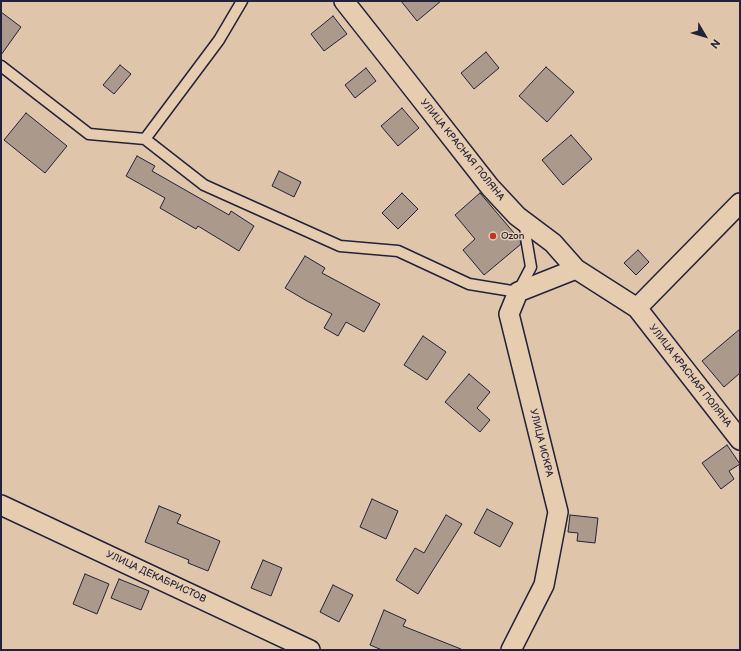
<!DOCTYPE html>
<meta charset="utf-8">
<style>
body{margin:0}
#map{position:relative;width:741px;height:651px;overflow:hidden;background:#dfc6aa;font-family:"Balsamiq Sans",sans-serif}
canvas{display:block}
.frame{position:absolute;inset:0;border:2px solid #22223b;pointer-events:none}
.north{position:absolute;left:685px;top:16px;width:40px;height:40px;-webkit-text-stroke:3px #e7cdaf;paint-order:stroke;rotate:128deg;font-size:11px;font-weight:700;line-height:16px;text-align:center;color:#22223b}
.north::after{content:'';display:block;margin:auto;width:14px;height:18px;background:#22223b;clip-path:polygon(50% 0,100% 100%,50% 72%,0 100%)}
</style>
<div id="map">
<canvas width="741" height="651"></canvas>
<div class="frame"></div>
<div class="north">N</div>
</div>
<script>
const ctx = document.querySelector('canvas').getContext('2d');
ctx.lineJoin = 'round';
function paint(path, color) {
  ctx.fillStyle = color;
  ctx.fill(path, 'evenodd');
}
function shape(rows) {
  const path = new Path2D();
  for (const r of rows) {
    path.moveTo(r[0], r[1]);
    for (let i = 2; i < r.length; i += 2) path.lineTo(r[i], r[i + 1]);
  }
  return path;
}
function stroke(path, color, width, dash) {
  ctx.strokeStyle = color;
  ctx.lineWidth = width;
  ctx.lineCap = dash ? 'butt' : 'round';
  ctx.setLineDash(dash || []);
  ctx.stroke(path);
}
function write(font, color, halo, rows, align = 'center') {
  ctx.font = font + ' "Balsamiq Sans",sans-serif';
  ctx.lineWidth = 3;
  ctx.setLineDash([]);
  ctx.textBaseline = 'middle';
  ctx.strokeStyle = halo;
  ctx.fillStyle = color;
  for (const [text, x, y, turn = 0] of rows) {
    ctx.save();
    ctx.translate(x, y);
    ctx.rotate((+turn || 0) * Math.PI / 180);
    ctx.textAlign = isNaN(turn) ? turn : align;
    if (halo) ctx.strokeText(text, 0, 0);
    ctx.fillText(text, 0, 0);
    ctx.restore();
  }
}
const building = shape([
 [401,1,441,1,417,21,401,1],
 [1,12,21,27,1,55,1,12],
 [333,16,347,34,324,51,311,34,333,16],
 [486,52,499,68,474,89,461,73,486,52],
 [120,65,131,74,114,94,103,85,120,65],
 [546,67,574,92,547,122,519,96,546,67],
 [366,68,376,81,355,98,345,85,366,68],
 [402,108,419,128,398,146,381,126,402,108],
 [26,113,67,146,45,173,4,140,26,113],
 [571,135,592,159,563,185,542,160,571,135],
 [137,156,155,166,152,171,229,215,231,211,254,226,239,251,198,226,196,229,160,208,165,198,126,176,137,156],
 [279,171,301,182,294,197,272,186,279,171],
 [402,193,418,209,398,229,382,213,402,193],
 [480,193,520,240,521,244,484,275,463,250,475,239,455,215,480,193],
 [638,250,649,262,636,275,624,263,638,250],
 [305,256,325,268,322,273,380,304,364,332,346,322,338,336,324,328,332,314,307,301,285,288,305,256],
 [740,329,740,373,724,387,702,361,740,329],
 [423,336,446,352,427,380,404,365,423,336],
 [469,374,490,392,477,408,490,420,480,432,445,402,469,374],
 [727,445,740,464,729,471,734,479,721,489,702,463,727,445],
 [372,499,398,511,386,539,360,527,372,499],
 [159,506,181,515,177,523,220,541,208,571,188,563,189,560,145,542,159,506],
 [487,509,513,523,500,547,474,533,487,509],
 [446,515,462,524,418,594,396,580,415,548,424,553,446,515],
 [570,515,598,518,595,543,577,541,578,533,568,532,570,515],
 [263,560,282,568,271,596,251,588,263,560],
 [85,574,109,584,97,614,73,604,85,574],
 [119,579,149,591,141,610,111,598,119,579],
 [333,585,353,595,339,622,320,612,333,585],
 [384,610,406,620,403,626,461,649,461,650,382,650,370,645,384,610]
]);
const lane = shape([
 [1,66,89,134,145,139,204,185,340,246,398,251,469,284,518,292,531,267,526,238,525,222],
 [145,139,219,40,242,1]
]);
const street = shape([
 [344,1,396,67,490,187,517,216,553,243,576,269,637,308,740,440],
 [637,308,740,203],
 [1,505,310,650],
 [511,650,544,585,558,512,509,314,518,292,576,269]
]);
const markers = [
 [493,236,4,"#c8321e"]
];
const streetNames = [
 ["УЛИЦА КРАСНАЯ ПОЛЯНА",462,150,51],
 ["УЛИЦА КРАСНАЯ ПОЛЯНА",690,376,52],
 ["УЛИЦА ИСКРА",541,443,76],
 ["УЛИЦА ДЕКАБРИСТОВ",156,577,25]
];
const poiNames = [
 ["Ozon",501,236]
];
paint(building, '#ab998b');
stroke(building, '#22223b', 1);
stroke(lane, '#22223b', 13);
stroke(street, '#22223b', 22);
stroke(lane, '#e7cdaf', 10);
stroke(street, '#e7cdaf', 19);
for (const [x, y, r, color] of markers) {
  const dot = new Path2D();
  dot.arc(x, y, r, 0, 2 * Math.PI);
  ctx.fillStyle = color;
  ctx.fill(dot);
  stroke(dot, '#e7cdaf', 1.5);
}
write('10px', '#22223b', '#e7cdaf', streetNames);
write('10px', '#22223b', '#e7cdaf', poiNames, 'left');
</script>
